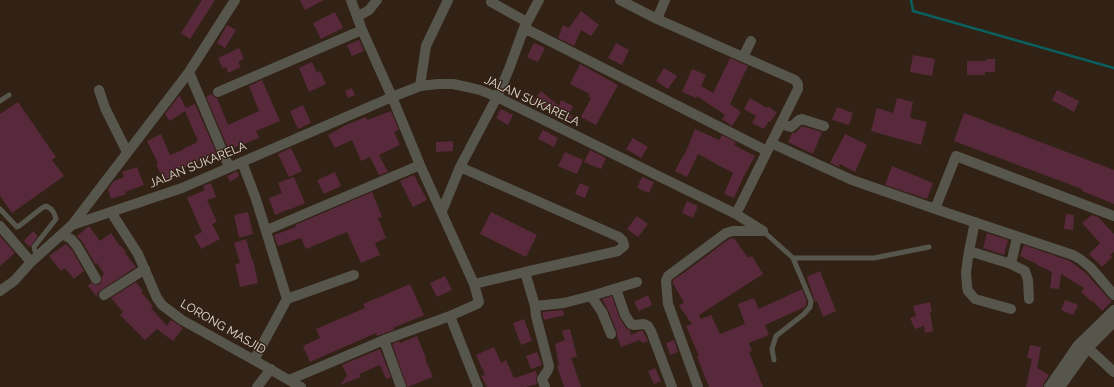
<!DOCTYPE html>
<style>
body{margin:0}
canvas{display:block;background:#322115}
</style>
<canvas width="1114" height="387"></canvas>
<script>
const ctx = document.querySelector('canvas').getContext('2d');
ctx.lineJoin = 'round';
function shape(rows) {
  const path = new Path2D();
  for (const r of rows) {
    path.moveTo(r[0], r[1]);
    for (let i = 2; i < r.length; i += 2) path.lineTo(r[i], r[i + 1]);
  }
  return path;
}
function stroke(path, color, width, dash) {
  ctx.strokeStyle = color;
  ctx.lineWidth = width;
  ctx.lineCap = dash ? 'butt' : 'round';
  ctx.setLineDash(dash || []);
  ctx.stroke(path);
}
function paint(path, color) {
  ctx.fillStyle = color;
  ctx.fill(path, 'evenodd');
}
function write(font, color, halo, rows, align = 'center') {
  ctx.font = font + ' Raleway,sans-serif';
  ctx.lineWidth = 3;
  ctx.setLineDash([]);
  ctx.textBaseline = 'middle';
  ctx.strokeStyle = halo;
  ctx.fillStyle = color;
  for (const [text, x, y, turn = 0] of rows) {
    ctx.save();
    ctx.translate(x, y);
    ctx.rotate((+turn || 0) * Math.PI / 180);
    ctx.textAlign = isNaN(turn) ? turn : align;
    if (halo) ctx.strokeText(text, 0, 0);
    ctx.fillText(text, 0, 0);
    ctx.restore();
  }
}
const stream = shape([
 [911,0,913,11,1114,68]
]);
const building = shape([
 [202,0,215,0,190,39,181,33],
 [300,0,324,0,305,10],
 [581,11,599,25,591,36,581,30,574,46,558,38,563,25,569,28],
 [335,12,343,28,321,39,313,23],
 [227,25,236,30,225,48,217,43],
 [359,40,364,51,352,56,347,45],
 [534,43,545,48,538,62,527,57],
 [616,43,629,50,622,65,608,58],
 [239,48,244,59,238,62,241,67,228,73,226,67,223,69,218,58],
 [913,55,935,59,932,76,910,72],
 [730,58,748,66,730,104,741,112,732,126,722,119,725,115,697,96,696,98,682,92,692,69,706,75,701,86,713,93],
 [986,59,995,59,995,72,985,72,985,75,967,75,967,61,986,61],
 [312,62,317,73,320,71,326,84,309,92,299,68],
 [580,64,618,85,596,125,581,117,591,98,588,96,590,94,570,84],
 [664,68,677,76,668,89,656,81],
 [262,80,280,121,256,131,259,138,229,150,206,97,212,94,214,97,217,98,228,125,259,111,249,86],
 [352,88,355,95,348,98,345,91],
 [1057,90,1079,101,1074,112,1052,100],
 [541,91,559,106,561,100,573,106,569,114,573,117,571,119,545,107,543,110,532,102],
 [180,96,186,108,195,104,217,154,204,160,204,159,190,165,173,171,175,175,164,181,156,164,158,163,147,141,161,134,170,155,183,150,183,149,196,143,196,142,198,141,185,111,170,121,165,114,178,97],
 [750,98,767,108,768,106,777,113,770,122,769,121,764,129,752,123,756,116,744,109],
 [897,98,913,102,910,118,927,122,921,145,871,131,877,108,893,113],
 [18,102,56,157,52,160,64,176,12,213,0,196,0,114],
 [303,105,311,123,298,129,290,111],
 [837,107,853,113,849,125,832,120],
 [501,109,513,115,508,125,496,118],
 [391,111,399,130,394,132,400,145,379,155,388,172,379,175,370,157,361,161,352,140,335,148,328,135,346,125,366,117,367,120],
 [964,113,1114,170,1114,204,1082,191,1082,189,954,141],
 [802,126,822,132,813,154,788,142,792,133,795,133],
 [695,129,719,140,722,135,736,142,734,145,755,156,743,178,734,198,724,194,733,173,698,154,687,177,675,171,684,154,685,154],
 [543,130,558,138,554,147,538,139],
 [845,134,866,144,866,147,855,172,840,164,839,167,830,163],
 [633,138,648,147,641,158,626,149],
 [453,141,453,151,436,152,436,142],
 [291,148,302,171,289,177,278,154],
 [590,150,606,158,601,169,584,162],
 [565,152,583,160,577,174,558,166],
 [892,166,933,183,927,199,885,185],
 [137,167,144,185,125,192,126,194,111,199,108,189,114,181,124,177,122,172],
 [237,171,239,176,230,182,227,176],
 [335,172,341,186,324,194,317,180],
 [414,175,427,200,413,207,400,181],
 [294,177,305,203,289,210,289,209,275,215,269,198,282,193,278,183],
 [642,177,654,182,649,193,637,188],
 [211,183,216,197,207,200,217,222,212,224,220,239,201,249,194,236,202,232,187,198,205,190,203,186],
 [580,183,589,187,585,198,575,194],
 [372,192,382,217,378,218,386,238,375,243,380,255,361,263,347,232,306,249,301,238,278,246,274,235,296,227,295,225],
 [687,201,698,206,693,218,682,213],
 [248,212,253,234,239,238,234,215],
 [491,212,537,235,526,257,480,234],
 [1066,214,1074,215,1073,230,1064,229],
 [1092,215,1098,217,1114,234,1114,252,1110,255,1112,257,1102,267,1089,254,1100,243,1082,223],
 [637,216,648,224,638,237,627,229],
 [89,226,100,241,111,233,119,245,120,245,126,252,125,253,136,267,101,290,98,292,97,297,88,286,91,283,96,285,100,284,102,279,102,276,104,274,97,263,95,264,83,243,77,236],
 [33,231,38,236,30,247,24,241],
 [987,233,1008,240,1004,255,983,248],
 [0,236,15,253,0,266],
 [734,238,748,258,752,256,763,274,699,315,701,319,711,315,720,334,745,324,738,304,754,298,759,309,802,289,807,301,805,307,765,325,769,335,749,343,752,351,749,352,763,387,709,387,697,357,699,356,686,326,692,324,679,306,684,302,673,284,673,280,685,272,729,239],
 [246,239,252,260,253,260,258,283,240,287,235,264,240,263,234,243],
 [66,244,72,250,84,271,74,279,65,268,61,271,49,256],
 [1024,245,1070,261,1086,273,1109,299,1112,301,1102,311,1093,301,1092,302,1081,292,1084,288,1061,274,1059,289,1050,288,1052,272,1037,265,1037,264,1020,256],
 [820,271,836,311,823,317,817,301,815,302,807,277],
 [445,276,452,290,437,297,430,283],
 [136,282,143,291,141,292,153,306,151,308,167,326,171,320,183,328,173,341,157,329,145,340,120,315,123,312,111,298],
 [410,284,424,315,393,328,394,330,377,336,376,333,310,362,303,346,320,338,316,329,365,308,363,304],
 [648,295,652,305,639,311,634,302],
 [612,296,619,317,626,328,630,330,631,335,640,331,643,331,648,341,642,343,640,340,621,347,617,336,617,332,608,310,602,299],
 [1065,300,1078,305,1073,315,1061,310],
 [930,302,932,312,930,312,933,331,925,333,924,326,915,329,910,318,916,316,913,306],
 [563,310,564,315,544,320,542,312],
 [524,319,532,341,521,345,513,323],
 [570,329,577,357,571,358,581,387,564,387,557,366,559,366,555,344,565,340,562,331],
 [417,336,426,358,425,359,433,377,407,387,392,344,399,341,400,343],
 [674,340,678,352,670,355,666,343],
 [1030,345,1041,347,1037,368,1049,375,1044,383,1043,387,1026,387,1032,359,1027,358],
 [494,347,501,363,506,360,514,378,536,371,537,375,536,379,537,384,526,387,487,387,481,376,485,375,476,355],
 [380,349,391,377,386,379,380,365,359,374,361,377,340,385,347,375,342,365],
 [537,352,542,365,531,369,526,356],
 [655,368,661,381,654,384,648,371]
]);
const service = shape([
 [0,101,9,95],
 [0,209,17,227,19,226,42,208,46,206,51,209,54,213,56,219,34,247,35,251,38,256],
 [763,231,793,258,874,258,929,247],
 [774,360,772,349,776,336,804,314,810,307,811,301,793,258]
]);
const minor = shape([
 [620,0,657,19,795,80,798,84,798,89,736,214],
 [491,2,527,22],
 [357,17,369,10,377,0],
 [657,19,665,0],
 [524,28,767,151],
 [744,57,746,51,751,41],
 [189,72,229,167],
 [420,86,426,46,448,0],
 [99,90,105,108,127,152],
 [218,92,362,30],
 [781,124,791,127,799,120,802,119,824,126],
 [771,143,852,180,950,214,1073,255,1080,259,1091,268,1114,295],
 [242,162,256,199,287,299,254,360],
 [460,167,619,237,623,241,624,246,618,251,525,272],
 [935,209,956,156,1114,216],
 [442,211,460,167,497,97,509,69,524,28,539,0],
 [111,212,138,254,157,298,162,305,182,320,254,360,301,387],
 [975,222,969,251,966,272,967,286,968,291,975,299,1011,309],
 [72,225,189,72,235,0],
 [0,226,31,262],
 [267,230,420,165],
 [62,234,71,239,77,246,96,279],
 [1017,237,1011,264,1025,271,1028,280,1029,299],
 [969,251,1011,264],
 [474,284,525,272,535,306,536,316,549,366,548,370,542,379,545,387],
 [616,289,625,315,631,324,634,325,644,324,648,326,651,331,672,387],
 [0,291,14,281,31,262,72,225,182,188,392,97,420,86,438,84,453,84,467,87,480,90,497,97,736,214,763,231],
 [104,295,145,269],
 [591,296,602,312,611,334],
 [287,299,354,275],
 [535,306,564,303,591,296,637,282],
 [450,316,478,387],
 [384,340,401,387],
 [1088,348,1114,372],
 [289,380,384,340,450,316,477,304,479,302,474,284,420,165,392,97,362,30,351,0],
 [257,387,271,369],
 [698,387,668,304,666,281,668,276,726,233,733,231,763,231],
 [1049,387,1078,345,1114,310],
 [1060,387,1088,348,1114,322]
]);
const streetNames = [
 ["JALAN SUKARELA",532,101,25],
 ["JALAN SUKARELA",198,165,-22],
 ["LORONG MASJID",223,327,30]
];
stroke(stream, '#0a5f5f', 2.5);
paint(building, '#58293a');
stroke(service, '#56564d', 5);
stroke(minor, '#56564d', 10);
write('12px', '#e6dbd3', '#322115', streetNames);
</script>
